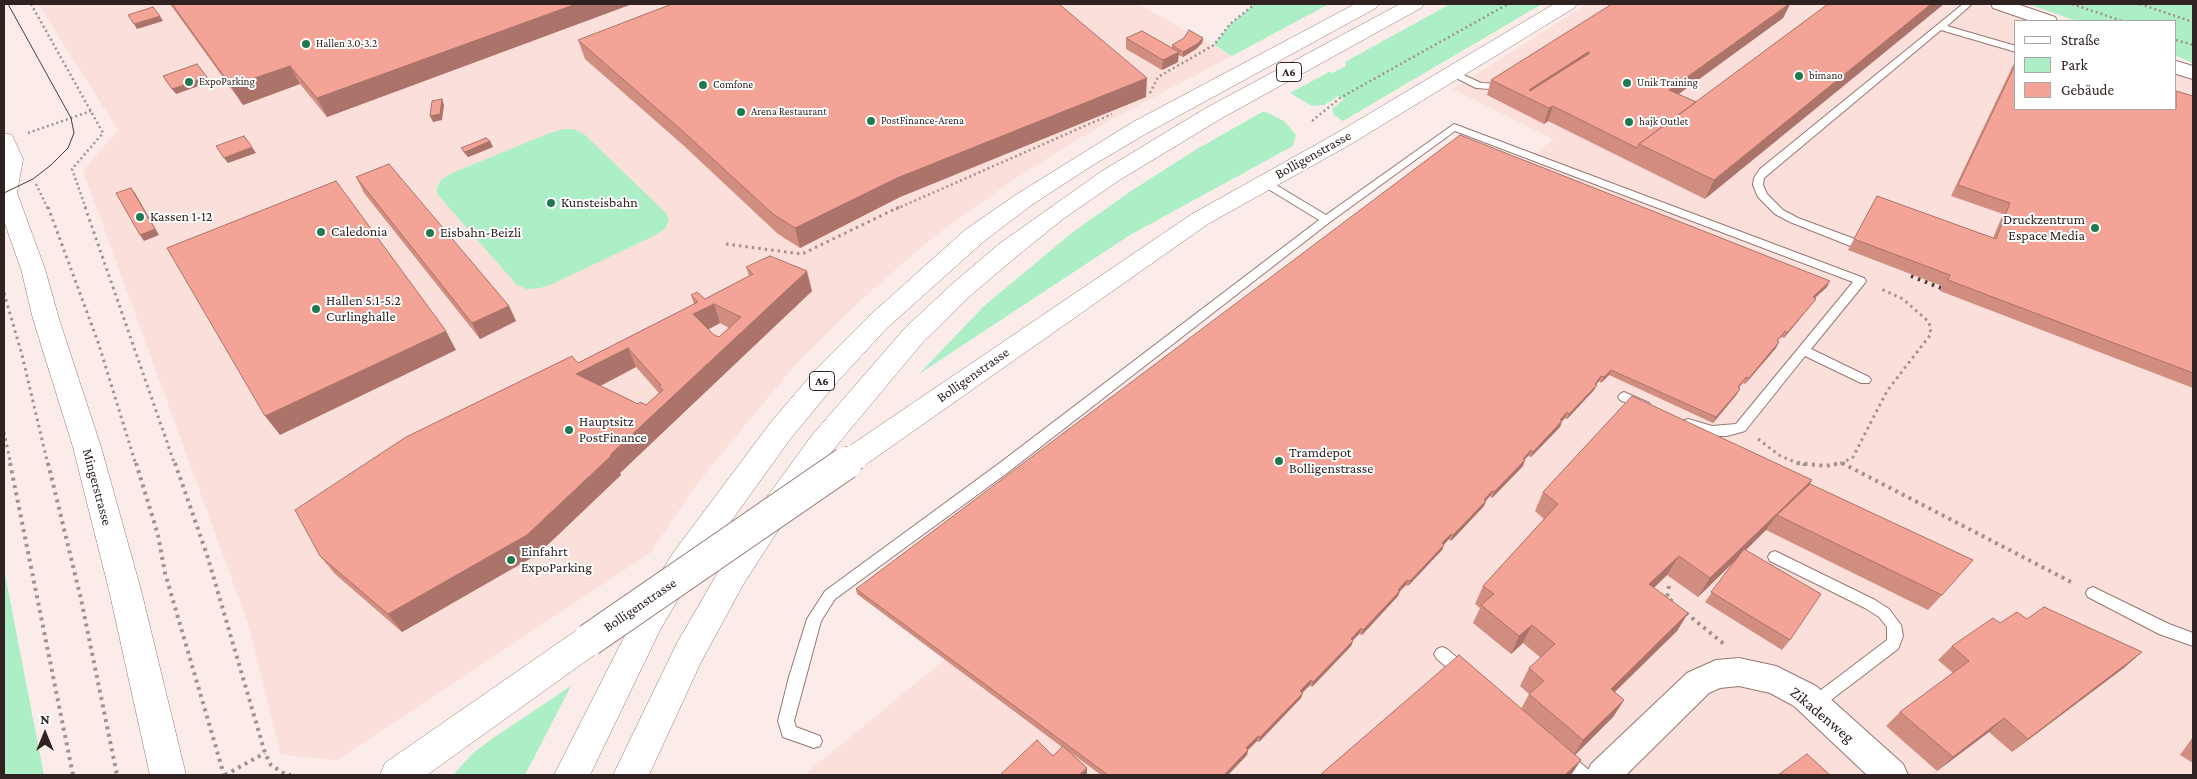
<!DOCTYPE html>
<meta charset="utf-8">
<style>
body{margin:0}
#map{position:relative;width:2197px;height:779px;overflow:hidden;background:#fbecea;font-family:"Crimson Pro",serif}
canvas{display:block}
.frame{position:absolute;inset:0;border:5px solid #2f2220;pointer-events:none}
.legend{position:absolute;left:2014px;top:20px;width:162px;height:90px;box-sizing:border-box;background:#fff;border:1px solid #aca7a6;margin:0;padding:6px 9px;list-style:none;font-size:15px;color:#2f2220}
.legend li{display:flex;align-items:center;gap:10px;height:25px}
.legend b{width:25px;border:1px solid #aca7a6}
.north{position:absolute;left:20px;top:709px;width:50px;height:50px;-webkit-text-stroke:4px #fff;paint-order:stroke;rotate:0deg;font-size:14px;font-weight:700;line-height:20px;text-align:center;color:#2f2220}
.north::after{content:'';display:block;margin:auto;width:18px;height:22px;background:#2f2220;clip-path:polygon(50% 0,100% 100%,50% 72%,0 100%)}
</style>
<div id="map">
<canvas width="2197" height="779"></canvas>
<div class="frame"></div>
<ul class="legend">
<li><b style="height:6px;background:#fff"></b>Straße</li>
<li><b style="height:14px;background:#acefc7"></b>Park</li>
<li><b style="height:14px;background:#f4a496"></b>Gebäude</li>
</ul>
<div class="north">N</div>
</div>
<script>
const ctx = document.querySelector('canvas').getContext('2d');
ctx.lineJoin = 'round';
function paint(path, color) {
  ctx.fillStyle = color;
  ctx.fill(path, 'evenodd');
}
function shape(rows) {
  const path = new Path2D();
  for (const r of rows) {
    path.moveTo(r[0], r[1]);
    for (let i = 2; i < r.length; i += 2) path.lineTo(r[i], r[i + 1]);
  }
  return path;
}
function stroke(path, color, width, dash) {
  ctx.strokeStyle = color;
  ctx.lineWidth = width;
  ctx.lineCap = dash ? 'butt' : 'round';
  ctx.setLineDash(dash || []);
  ctx.stroke(path);
}
function write(font, color, halo, rows, align = 'center') {
  ctx.font = font + ' "Crimson Pro",serif';
  ctx.lineWidth = 4;
  ctx.setLineDash([]);
  ctx.textBaseline = 'middle';
  ctx.strokeStyle = halo;
  ctx.fillStyle = color;
  for (const [text, x, y, turn = 0] of rows) {
    ctx.save();
    ctx.translate(x, y);
    ctx.rotate((+turn || 0) * Math.PI / 180);
    ctx.textAlign = isNaN(turn) ? turn : align;
    if (halo) ctx.strokeText(text, 0, 0);
    ctx.fillText(text, 0, 0);
    ctx.restore();
  }
}
const built = shape([
 [38,4,1138,4,1232,56,1120,115,1073,142,1019,176,933,237,861,300,795,365,696,485,650,553,338,760,281,755,249,626,83,171,118,130],
 [1587,4,1981,4,2031,21,2016,21,2016,109,2176,109,2176,73,2193,80,2193,775,804,775,1340,335,1423,248,1553,139,1453,89]
]);
const green = shape([
 [1255,4,1329,4,1232,56,1214,45,1230,24],
 [1450,4,1542,4,1343,121,1334,115,1332,109,1344,99,1339,96,1324,105,1312,106,1290,93,1329,72,1332,73,1346,66,1345,62],
 [2028,4,2193,4,2193,63,2176,56,2176,21,2077,21],
 [1264,111,1284,121,1296,135,1293,146,1130,235,919,374,984,306,1073,232,1131,191,1197,149],
 [564,129,573,129,584,134,667,214,669,220,665,229,656,235,550,285,540,288,526,289,516,284,438,195,436,189,441,180,452,173,550,133],
 [4,569,44,775,4,775],
 [571,686,525,775,453,775,473,753,496,736]
]);
const pathFar2 = shape([
 [31,4,103,133,72,169,86,209],
 [2072,4,2122,21],
 [2140,4,2193,22],
 [2176,40,2193,45],
 [1150,93,1158,77,1214,45,1230,24,1255,4],
 [1312,121,1340,98,1508,4],
 [28,133,91,111],
 [36,184,48,209],
 [896,209,1112,114]
]);
const pathFar1 = shape([
 [48,207,98,342,136,465],
 [85,207,175,465],
 [726,244,802,254,899,207],
 [4,293,22,355,48,465],
 [4,432,11,465],
 [1758,439,1779,455,1799,464,1806,465],
 [1842,463,1845,465],
 [1834,465,1842,463,1853,457,1887,391,1931,334,1929,322,1903,299,1879,288]
]);
const path = shape([
 [10,463,73,775],
 [48,463,81,599,117,775],
 [136,463,158,535,165,573,224,775],
 [175,463,207,555,265,753,271,765,285,774,291,775],
 [1797,463,1826,466,1841,463],
 [1842,463,2073,583],
 [1669,586,1667,597,1673,602],
 [1686,613,1724,644],
 [225,775,265,753]
]);
const lane = shape([
 [1963,4,1972,4,1947,26,2016,46,2016,52,1941,30,1764,178,1763,185,1767,194,1783,210,1798,218,1871,245,1873,248,1871,251,1863,251,1790,222,1775,214,1758,197,1753,185,1754,178,1760,169,1963,4],
 [1453,70,1481,83,1505,84,1510,87,1505,90,1476,88,1450,75,1448,73,1453,70],
 [1454,124,1864,278,1866,281,1864,284,1811,349,1869,377,1871,380,1869,383,1861,383,1805,356,1745,431,1727,436,1712,436,1683,427,1682,424,1683,421,1688,419,1712,426,1736,424,1853,282,1455,131,1330,222,1007,473,835,599,821,621,794,721,796,727,820,736,822,741,820,746,814,748,783,737,778,721,789,677,807,619,825,591,997,465,1319,220,1260,184,1260,180,1268,180,1326,215,1454,124],
 [1624,392,1649,403,1651,406,1649,409,1645,411,1620,400,1618,397,1620,394,1624,392],
 [1775,551,1875,600,1889,609,1901,625,1903,636,1898,649,1819,709,1814,711,1809,709,1806,704,1809,699,1887,640,1887,627,1879,617,1865,608,1770,561,1768,557,1770,553,1775,551],
 [2093,587,2169,624,2193,633,2193,646,2159,634,2088,597,2086,593,2088,589,2093,587],
 [1442,647,1447,649,1469,668,1472,673,1469,678,1464,680,1459,678,1437,659,1434,654,1437,649,1442,647],
 [1562,749,1568,752,1589,770,1591,775,1571,775,1556,762,1554,757,1556,752,1562,749]
]);
const street = shape([
 [1991,4,2017,4,2055,17,2057,21,2031,21,1993,8,1991,4],
 [2176,61,2193,66,2193,79,2176,74,2176,61],
 [1739,658,1776,666,1816,686,1903,764,1908,775,1867,775,1794,706,1770,693,1739,686,1720,688,1709,693,1626,775,1586,775,1591,764,1687,673,1716,660,1739,658]
]);
const secondary = shape([
 [1554,4,1577,4,1574,8,1351,144,1208,224,865,465,855,468,845,465,841,457,845,449,1192,214,1335,134,1554,4],
 [4,133,12,135,23,159,17,193,45,269,59,319,101,447,141,590,186,775,150,775,109,590,73,447,33,319,21,269,4,221,4,133],
 [589,626,601,630,605,640,601,650,427,775,380,775,385,763,577,630,589,626]
]);
const highway = shape([
 [1355,4,1379,4,1376,8,1149,132,1093,165,1033,204,983,242,887,328,838,381,791,438,695,571,661,628,590,775,554,775,639,608,673,553,771,422,818,367,869,316,965,230,1017,194,1133,122,1355,4],
 [1400,4,1424,4,1421,8,1222,118,1118,181,1063,219,1017,256,970,296,923,342,833,450,783,523,744,583,701,662,649,775,613,775,677,643,722,565,761,505,813,434,905,328,952,284,999,244,1102,171,1206,108,1400,4]
]);
const tram = shape([
 [4,193,33,179,51,165,68,148,74,133,71,118,8,4]
]);
const rail = shape([
 [1911,276,1941,288]
]);
const secondaryBridgeFar1 = shape([
 [844,465,855,457]
]);
const secondaryBridge = shape([
 [589,640,846,463]
]);
const wall = shape([
 [170,4,632,4,327,117,300,84,243,105],
 [1612,4,1790,4,1783,18,1679,94,1696,102,1828,4,1705,199,1548,121,1544,124,1487,95,1491,80],
 [1126,38,1172,48,1172,45,1203,38,1202,43,1196,49,1183,57,1178,55,1178,62,1162,70,1126,49],
 [578,40,1146,97,900,197,800,248,778,234,683,145,585,59],
 [2016,59,2016,109,2193,96,2193,388,1940,291,1942,286,1848,250,1877,196,1993,238,2003,214,1951,196],
 [490,141,493,147,468,157,464,153,461,148],
 [356,177,509,306,516,321,480,339,364,193],
 [746,267,812,291,620,473,621,475,538,554,402,632,335,574,320,556,578,363,694,304,691,295,705,299,749,276],
 [720,323,729,328,719,337,714,335,708,329],
 [636,367,659,393,646,405,638,404,600,386],
 [1827,287,1815,298,1812,304,1784,338,1781,337,1778,341,1776,348,1745,384,1743,383,1739,388,1737,394,1713,423,1609,375,1601,383,1599,381,1596,384,1594,390,1567,419,1565,418,1562,421,1560,427,1531,457,1528,456,1524,460,1523,466,1492,498,1490,496,1486,501,1484,506,1451,541,1449,539,1444,544,1442,550,1408,586,1406,585,1400,591,1398,596,1362,635,1359,634,1353,640,1351,646,1312,687,1310,685,1302,693,1301,698,1259,742,1257,741,1248,750,1247,755,1228,775,1101,775,1067,750,1087,768,1087,775,1000,775,1053,756,1062,747,857,594,856,589],
 [1812,480,1810,484,1942,595,1928,610,1766,530,1746,550,1790,640,1782,650,1705,602,1735,561,1698,597,1667,575,1654,588,1688,613,1677,631,1615,692,1624,700,1613,717,1575,755,1581,760,1571,775,1320,775,1521,709,1529,694,1520,686,1529,668,1541,658,1523,643,1511,654,1473,623,1480,608,1475,604,1483,586,1544,519,1535,511,1543,492],
 [2027,619,2125,667,2012,752,1989,732,1937,771,1886,726,1900,712,1953,673,1938,660,1952,646,2000,623],
 [2193,737,2193,763,2180,755]
]);
const shadedWall = shape([
 [576,4,632,4,327,117,317,98],
 [1790,4,1783,18,1663,105,1669,90],
 [1931,4,1944,4,1705,199,1714,180],
 [160,16,163,21,137,29,134,24],
 [1203,38,1202,43,1196,49,1183,57,1183,52],
 [1179,52,1178,62,1162,70,1163,60],
 [1588,52,1583,67,1532,100,1529,90],
 [290,66,300,84,243,105,231,86],
 [207,77,210,82,176,94,172,89],
 [1147,78,1146,97,900,197,800,248,795,228,897,178],
 [442,99,444,105,442,120,433,122,430,116],
 [1553,106,1548,121,1544,124,1549,108],
 [490,141,493,147,468,157,465,152],
 [252,147,256,153,228,163,224,158],
 [131,188,135,193,159,235,144,241,140,235],
 [807,271,812,291,620,473,621,475,538,554,402,632,388,614,610,455],
 [1830,281,1827,287,1809,303,1813,297],
 [1816,299,1812,304,1784,338,1787,333],
 [714,304,720,323,700,334,693,314],
 [509,306,516,321,480,339,472,323],
 [446,331,456,350,280,435,265,416],
 [1779,342,1776,348,1745,384,1749,378],
 [628,348,636,367,585,394,576,374],
 [1611,370,1609,375,1601,383,1604,377],
 [1601,376,1599,381,1592,389,1595,384],
 [1597,385,1594,390,1567,419,1569,414],
 [1740,389,1737,394,1713,423,1716,417],
 [1567,412,1565,418,1557,426,1560,420],
 [1562,421,1560,427,1531,457,1533,452],
 [1531,450,1528,456,1520,464,1523,459],
 [1525,460,1523,466,1492,498,1494,492],
 [1812,480,1799,499,1777,515,1766,530,1698,597,1710,578],
 [1492,491,1490,496,1481,505,1484,500],
 [1486,501,1484,506,1451,541,1453,535],
 [1451,534,1449,539,1440,549,1442,543],
 [1444,545,1442,550,1408,586,1410,581],
 [1679,556,1667,575,1638,602,1649,584],
 [1407,580,1406,585,1396,595,1398,590],
 [1400,591,1398,596,1362,635,1363,630],
 [1688,613,1677,631,1600,706,1611,689],
 [1532,625,1523,643,1511,654,1519,636],
 [1361,628,1359,634,1349,644,1351,639],
 [1353,641,1351,646,1312,687,1313,682],
 [2142,652,2125,667,2012,752,2028,739],
 [1311,680,1310,685,1299,696,1300,691],
 [1303,693,1301,698,1259,742,1260,737],
 [1624,700,1613,717,1573,757,1583,740],
 [2004,718,1989,732,1937,771,1953,757],
 [1258,736,1257,741,1245,753,1246,748],
 [1248,750,1247,755,1228,775,1224,775],
 [1581,760,1571,775,1565,775],
 [1087,768,1087,775,1079,775]
]);
const building = shape([
 [172,4,576,4,317,98,290,66,231,86,172,4],
 [672,4,1059,4,1147,78,897,178,795,228,773,214,677,126,578,40,672,4],
 [1612,4,1789,4,1669,90,1696,102,1639,144,1637,148,1553,106,1549,108,1491,80,1612,4],
 [1588,52,1590,53,1530,91,1529,90,1588,52],
 [1828,4,1931,4,1714,180,1639,144,1828,4],
 [153,7,160,16,134,24,128,15,153,7],
 [1189,30,1203,38,1197,44,1183,52,1172,45,1184,38,1189,30],
 [1142,31,1179,52,1163,60,1126,38,1142,31],
 [2016,63,2016,109,2176,109,2176,91,2193,96,2193,373,1948,280,1950,275,1854,239,1877,196,1996,239,2010,203,1958,185,2016,63],
 [197,64,207,77,172,89,163,76,197,64],
 [442,99,440,114,430,116,432,101,442,99],
 [1460,135,1830,281,1813,297,1816,299,1787,333,1785,331,1777,341,1779,342,1749,378,1746,377,1738,387,1740,389,1716,417,1611,370,1604,377,1601,376,1595,384,1597,385,1569,414,1567,412,1560,420,1562,421,1533,452,1531,450,1523,459,1525,460,1494,492,1492,491,1484,500,1486,501,1453,535,1451,534,1442,543,1444,545,1410,581,1407,580,1398,590,1400,591,1363,630,1361,628,1351,639,1353,641,1313,682,1311,680,1300,691,1303,693,1260,737,1258,736,1246,748,1248,750,1224,775,1108,775,856,589,1460,135],
 [244,136,252,147,224,158,216,146,244,136],
 [486,138,490,141,465,152,461,148,486,138],
 [389,164,509,306,472,323,356,177,389,164],
 [336,181,446,331,265,416,167,248,336,181],
 [131,188,155,229,140,235,116,193,131,188],
 [770,256,807,271,610,455,612,455,527,535,388,614,320,556,295,510,406,437,572,356,578,363,698,302,691,295,697,292,705,299,753,274,746,267,770,256],
 [714,304,741,317,719,337,714,335,693,314,714,304],
 [628,348,661,385,659,386,663,390,646,405,640,402,638,404,576,374,628,348],
 [1632,396,1812,480,1710,578,1679,556,1649,584,1688,613,1611,689,1624,700,1583,740,1529,694,1544,681,1529,668,1555,644,1532,625,1519,636,1481,605,1494,594,1483,586,1558,504,1543,492,1632,396],
 [1810,484,1973,560,1942,595,1777,515,1810,484],
 [1744,549,1821,594,1790,640,1711,592,1744,549],
 [2044,607,2142,652,2028,739,2004,718,1953,757,1900,712,1969,661,1952,646,1993,618,2000,623,2017,612,2027,619,2044,607],
 [1459,655,1581,760,1565,775,1320,775,1459,655],
 [1037,740,1053,756,1063,746,1087,768,1079,775,1000,775,1037,740],
 [1807,754,1830,775,1778,775,1807,754]
]);
const markers = [
 [306,44,5,"#1f7a4f"],
 [1799,76,5,"#1f7a4f"],
 [189,82,5,"#1f7a4f"],
 [1627,83,5,"#1f7a4f"],
 [703,85,5,"#1f7a4f"],
 [741,112,5,"#1f7a4f"],
 [871,121,5,"#1f7a4f"],
 [1629,122,5,"#1f7a4f"],
 [551,203,5,"#1f7a4f"],
 [140,217,5,"#1f7a4f"],
 [2095,228,5,"#1f7a4f"],
 [321,232,5,"#1f7a4f"],
 [430,233,5,"#1f7a4f"],
 [316,309,5,"#1f7a4f"],
 [569,430,5,"#1f7a4f"],
 [1279,461,5,"#1f7a4f"],
 [511,560,5,"#1f7a4f"]
];
const farPoinames = [
 ["Hallen 3.0-3.2",316,44],
 ["bimano",1809,76],
 ["ExpoParking",199,82],
 ["Unik Training",1637,83],
 ["Comfone",713,85],
 ["Arena Restaurant",751,112],
 ["PostFinance-Arena",881,121],
 ["hajk Outlet",1639,122]
];
const shields = [
 [1289,72,25],
 [822,381,25]
];
const shieldNames = [
 ["A6",1289,72],
 ["A6",822,381]
];
const streetNames = [
 ["Bolligenstrasse",1313,155,-29],
 ["Bolligenstrasse",973,375,-35],
 ["Mingerstrasse",97,487,75],
 ["Bolligenstrasse",640,605,-34]
];
const poiNames = [
 ["Kunsteisbahn",561,203],
 ["Kassen 1-12",150,217],
 ["Druckzentrum",2085,220,"right"],
 ["Espace Media",2085,236,"right"],
 ["Caledonia",331,232],
 ["Eisbahn-Beizli",440,233],
 ["Hallen 5.1-5.2",326,301],
 ["Curlinghalle",326,317],
 ["Hauptsitz",579,422],
 ["PostFinance",579,438],
 ["Tramdepot",1289,453],
 ["Bolligenstrasse",1289,469],
 ["Einfahrt",521,552],
 ["ExpoParking",521,568]
];
const nearStreetnames = [
 ["Zikadenweg",1822,715,40]
];
paint(built, '#fadfda');
paint(green, '#acefc7');
stroke(lane, '#977771', 2);
stroke(street, '#977771', 2);
stroke(secondary, '#977771', 1);
stroke(highway, '#977771', 1);
stroke(pathFar2, '#a09290', 2.5, [2, 3]);
stroke(pathFar1, '#a09290', 3, [2.5, 4]);
stroke(path, '#a09290', 4, [3, 4.5]);
paint(lane, '#fff');
paint(street, '#fff');
paint(secondary, '#fff');
paint(highway, '#fff');
stroke(tram, '#4a3d3b', 1);
stroke(rail, '#4a3d3b', 4, [2.5, 5]);
stroke(secondaryBridgeFar1, '#977771', 28, []);
stroke(secondaryBridge, '#977771', 34, []);
stroke(secondaryBridgeFar1, '#fff', 26);
stroke(secondaryBridge, '#fff', 32);
paint(wall, '#d28d81');
paint(shadedWall, '#ab7369');
paint(building, '#f4a496');
stroke(building, '#ab7369', 1);
for (const [x, y, r, color] of markers) {
  const dot = new Path2D();
  dot.arc(x, y, r, 0, 2 * Math.PI);
  ctx.fillStyle = color;
  ctx.fill(dot);
  stroke(dot, '#fff', 2);
}
write('11px', '#2f2220', '#fff', farPoinames, 'left');
for (const [x, y, w] of shields) {
  const box = new Path2D();
  box.roundRect(x - w / 2, y - 9.5, w, 19, 4);
  ctx.fillStyle = '#fff';
  ctx.fill(box);
  stroke(box, '#2f2220', 1);
}
write('bold 12px', '#2f2220', null, shieldNames);
write('14px', '#2f2220', '#fff', streetNames);
write('14px', '#2f2220', '#fff', poiNames, 'left');
write('16px', '#2f2220', '#fff', nearStreetnames);
</script>
